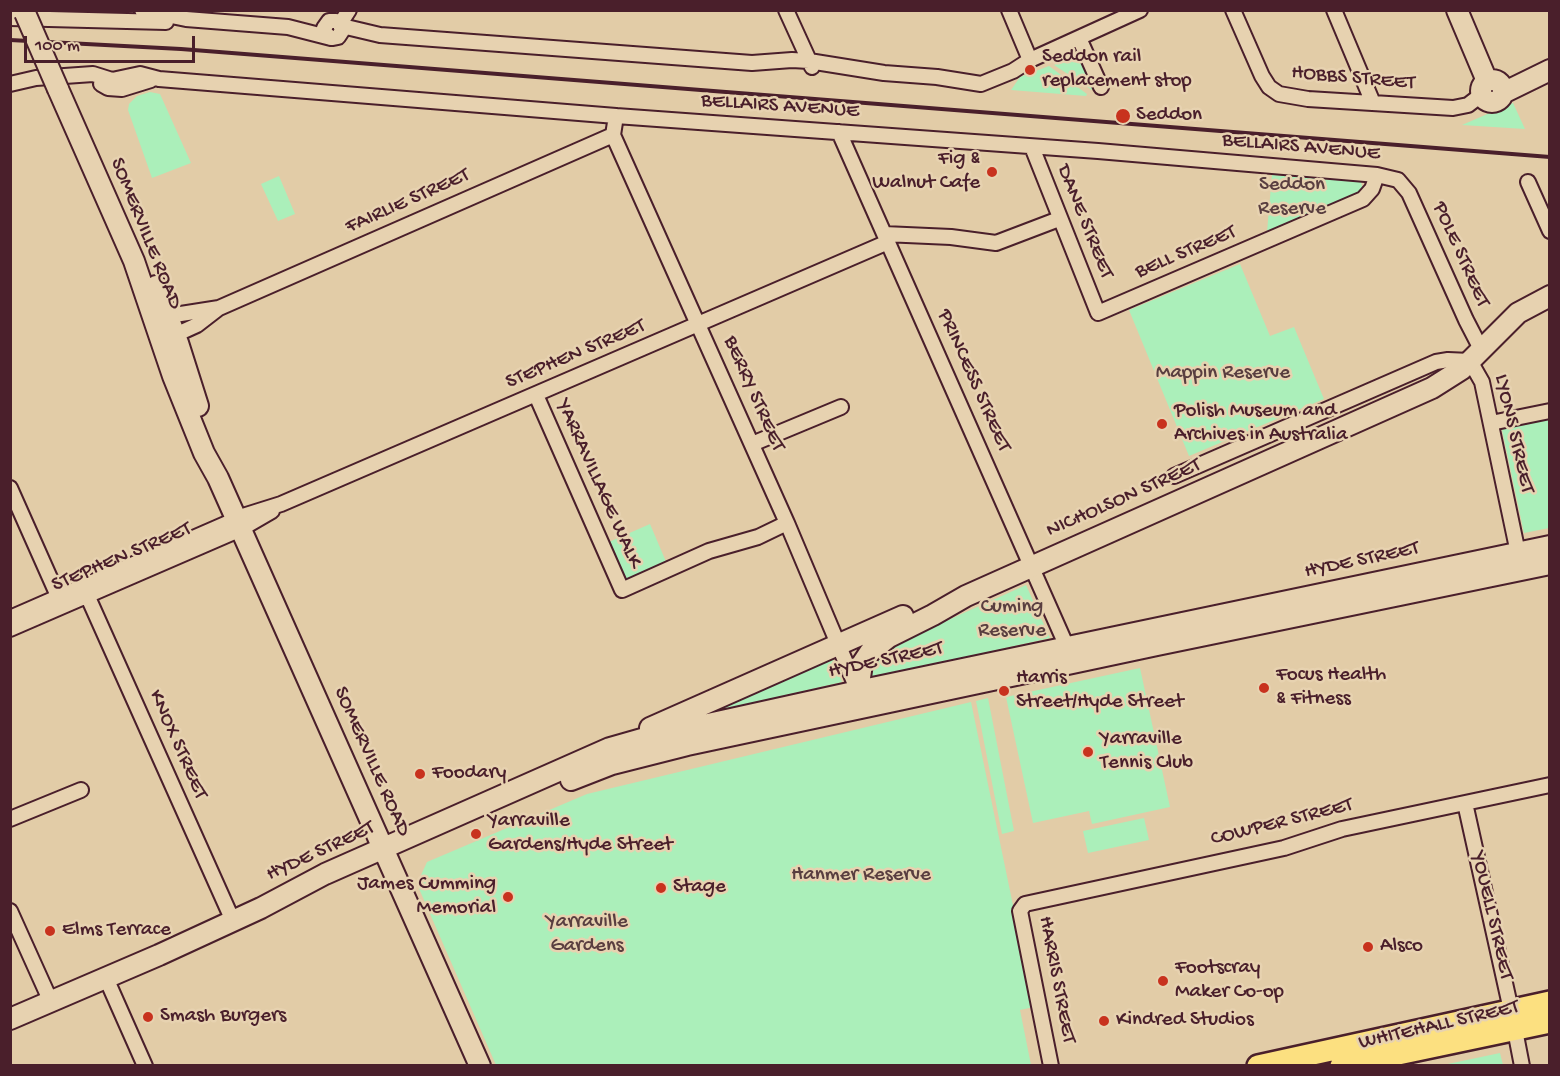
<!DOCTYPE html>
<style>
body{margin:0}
#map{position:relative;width:1560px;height:1076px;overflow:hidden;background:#e2cca7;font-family:"Gochi Hand",sans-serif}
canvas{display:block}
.frame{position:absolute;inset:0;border:12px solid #4a1f2b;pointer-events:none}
.scale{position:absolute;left:24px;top:36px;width:171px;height:27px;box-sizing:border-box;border:3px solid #4a1f2b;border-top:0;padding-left:8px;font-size:18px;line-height:21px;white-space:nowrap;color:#4a1f2b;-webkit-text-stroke:4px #e7d2b0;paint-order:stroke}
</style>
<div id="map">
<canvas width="1560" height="1076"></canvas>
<div class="frame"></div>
<div class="scale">100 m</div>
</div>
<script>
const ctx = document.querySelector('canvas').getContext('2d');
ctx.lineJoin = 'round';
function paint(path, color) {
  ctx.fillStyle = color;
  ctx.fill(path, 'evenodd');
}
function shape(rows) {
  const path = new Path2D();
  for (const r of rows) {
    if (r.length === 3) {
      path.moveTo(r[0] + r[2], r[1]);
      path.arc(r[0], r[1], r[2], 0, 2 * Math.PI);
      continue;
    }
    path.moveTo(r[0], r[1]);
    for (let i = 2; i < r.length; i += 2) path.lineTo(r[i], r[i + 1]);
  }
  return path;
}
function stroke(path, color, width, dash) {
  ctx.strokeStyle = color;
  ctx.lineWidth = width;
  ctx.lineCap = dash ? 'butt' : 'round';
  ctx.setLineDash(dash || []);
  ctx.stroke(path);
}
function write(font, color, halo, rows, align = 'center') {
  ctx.font = font + ' "Gochi Hand",sans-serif';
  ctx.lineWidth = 5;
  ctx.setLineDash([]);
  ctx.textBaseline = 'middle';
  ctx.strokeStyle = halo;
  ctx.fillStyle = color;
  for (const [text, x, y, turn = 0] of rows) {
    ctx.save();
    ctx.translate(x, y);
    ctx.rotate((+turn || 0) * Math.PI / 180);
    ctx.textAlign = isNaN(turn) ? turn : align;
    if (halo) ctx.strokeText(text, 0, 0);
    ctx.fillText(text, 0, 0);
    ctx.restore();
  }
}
const green = shape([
 [1078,52,1094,88,1092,90,1054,65],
 [1049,66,1087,94,1086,96,1011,90,1020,77],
 [150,92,160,94,191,163,152,178,128,110,129,104,137,96],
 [1513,103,1525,129,1462,125,1499,109],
 [1272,175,1361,182,1363,190,1358,194,1267,232],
 [279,176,295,214,278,221,261,184],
 [1240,264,1270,336,1294,327,1324,399,1189,456,1129,310],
 [1549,415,1549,528,1524,533,1501,425],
 [650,524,667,564,627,582,609,542],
 [1026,585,1050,638,868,679,877,652],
 [831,655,842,682,688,718],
 [1140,668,1170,807,1092,824,1089,811,1033,823,1006,697],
 [988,698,1014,831,1002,834,976,701],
 [971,702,1034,1007,1020,1010,1031,1065,496,1065,417,884,427,862,587,794],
 [1144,818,1149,840,1088,853,1083,831],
 [1500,1053,1503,1065,1443,1065]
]);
const street = shape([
 [142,10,186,19,288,27,331,38,333,38,338,37,342,31,340,24,336,21,329,21,324,28,326,34,331,38],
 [786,10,812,67],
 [1009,10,1030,60],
 [1233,10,1262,76,1269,87,1279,94,1308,99,1453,108,1468,105,1481,95],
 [1334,10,1373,103],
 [10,18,166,22],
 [340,24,349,10],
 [342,26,380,35,752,63,792,60,809,61,884,73,937,77,981,84,1013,71,1030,60,1140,10],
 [1079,38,1101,87],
 [10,84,36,78,93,74,112,80,140,74,159,79,616,116,1098,151,1377,175,1398,180,1409,193,1466,320,1481,349],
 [101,84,108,88,122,89,151,80],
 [616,116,613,135,787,523,857,689],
 [839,132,1067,647],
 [1032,147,1098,313,1363,199,1372,189,1377,175],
 [1528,182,1550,231],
 [884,234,951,237,996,243,1059,219],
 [168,316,219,308],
 [175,335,197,325,219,308,613,135],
 [536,395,622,590,709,551,758,537,787,523],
 [1491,423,1550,411],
 [752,444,841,407],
 [1174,476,1436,362,1448,360,1470,361,1482,382,1518,553],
 [10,488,62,605],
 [83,586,233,921],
 [10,618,246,515,281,504,888,242],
 [10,629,241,529,272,511],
 [1465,803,1511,1010],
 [10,819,81,790],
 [10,911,51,1002],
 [106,978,145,1066],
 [1515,1030,1522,1066],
 [1051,1066,1020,911,1025,904,1284,848,1342,829,1550,785]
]);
const secondary = shape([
 [35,10,35,12],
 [1457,10,1487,81],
 [1492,91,11],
 [58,89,134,261,173,376,204,453,218,478,480,1066],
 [1503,93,1550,70],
 [156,286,178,343,198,406],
 [861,702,858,691,862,664,870,652,889,637,933,615,966,596,1432,388,1462,369,1518,313,1550,296],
 [650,728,903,616],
 [571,780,612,764,687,745,1157,645,1550,564],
 [10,1019,159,955,261,908,325,874,610,748,645,738,858,691,1550,546]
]);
const primary = shape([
 [1258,1066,1550,1002],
 [1341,1066,1550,1022]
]);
const rail = shape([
 [10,40,181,49,1550,157]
]);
const secondaryBridge = shape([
 [25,13,58,89]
]);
const markers = [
 [1030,70,6,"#c8321e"],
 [1123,116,8,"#c8321e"],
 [992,172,6,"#c8321e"],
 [1162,424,6,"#c8321e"],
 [1264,688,6,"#c8321e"],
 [1004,691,6,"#c8321e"],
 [1088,752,6,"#c8321e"],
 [420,774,6,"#c8321e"],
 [476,834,6,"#c8321e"],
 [661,888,6,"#c8321e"],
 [508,897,6,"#c8321e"],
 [50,931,6,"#c8321e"],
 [1368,947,6,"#c8321e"],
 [1163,981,6,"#c8321e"],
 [148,1017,6,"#c8321e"],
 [1104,1021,6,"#c8321e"]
];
const poiNames = [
 ["Seddon rail",1042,58],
 ["replacement stop",1042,82],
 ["Seddon",1136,116],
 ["Fig &",980,160,"right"],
 ["Walnut Cafe",980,184,"right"],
 ["Polish Museum and",1174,412],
 ["Archives in Australia",1174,436],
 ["Focus Health",1276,676],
 ["& Fitness",1276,700],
 ["Harris",1016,679],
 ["Street/Hyde Street",1016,703],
 ["Yarraville",1100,740],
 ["Tennis Club",1100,764],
 ["Foodary",432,774],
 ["Yarraville",488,822],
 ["Gardens/Hyde Street",488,846],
 ["James Cumming",496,885,"right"],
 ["Memorial",496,909,"right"],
 ["Stage",673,888],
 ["Elms Terrace",62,931],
 ["Alsco",1380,947],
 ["Footscray",1175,969],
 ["Maker Co-op",1175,993],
 ["Smash Burgers",160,1017],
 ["Kindred Studios",1116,1021]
];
const streetNames = [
 ["HOBBS STREET",1353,79,5],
 ["BELLAIRS AVENUE",780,107,4],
 ["BELLAIRS AVENUE",1301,148,5],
 ["FAIRLIE STREET",408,202,-24],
 ["DANE STREET",1084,222,68],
 ["SOMERVILLE ROAD",145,234,68],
 ["BELL STREET",1186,253,-23],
 ["POLE STREET",1460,255,66],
 ["STEPHEN STREET",576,355,-23],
 ["PRINCESS STREET",973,381,66],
 ["BERRY STREET",753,394,66],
 ["LYONS STREET",1513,434,77],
 ["YARRAVILLAGE WALK",598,484,66],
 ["NICHOLSON STREET",1124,499,-24],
 ["STEPHEN STREET",122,558,-23],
 ["HYDE STREET",1362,561,-12],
 ["HYDE STREET",886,661,-12],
 ["KNOX STREET",177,745,66],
 ["SOMERVILLE ROAD",371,762,66],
 ["COWPER STREET",1282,823,-14],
 ["HYDE STREET",321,852,-25],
 ["YOUELL STREET",1491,916,77],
 ["HARRIS STREET",1056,980,79],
 ["WHITEHALL STREET",1439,1026,-13]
];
const parkNames = [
 ["Seddon",1292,186],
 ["Reserve",1292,210],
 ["Mappin Reserve",1223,374],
 ["Cuming",1012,608],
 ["Reserve",1012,632],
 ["Hanmer Reserve",861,876],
 ["Yarraville",587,923],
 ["Gardens",587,947]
];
paint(green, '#abefba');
stroke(street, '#4a1f2b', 18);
stroke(secondary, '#4a1f2b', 24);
stroke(primary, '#4a1f2b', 26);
stroke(street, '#e7d2b0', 14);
stroke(secondary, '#e7d2b0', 20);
stroke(primary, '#fce080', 21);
stroke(rail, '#4a1f2b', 4);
stroke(secondaryBridge, '#4a1f2b', 24, []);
stroke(secondaryBridge, '#e7d2b0', 20);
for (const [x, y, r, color] of markers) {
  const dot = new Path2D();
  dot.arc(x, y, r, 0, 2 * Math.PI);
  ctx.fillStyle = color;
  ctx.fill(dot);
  stroke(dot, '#e7d2b0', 2);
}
write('21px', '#4a1f2b', '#e7d2b0', poiNames, 'left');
write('21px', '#4a1f2b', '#e7d2b0', streetNames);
write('21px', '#593e40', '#e7d2b0', parkNames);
</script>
